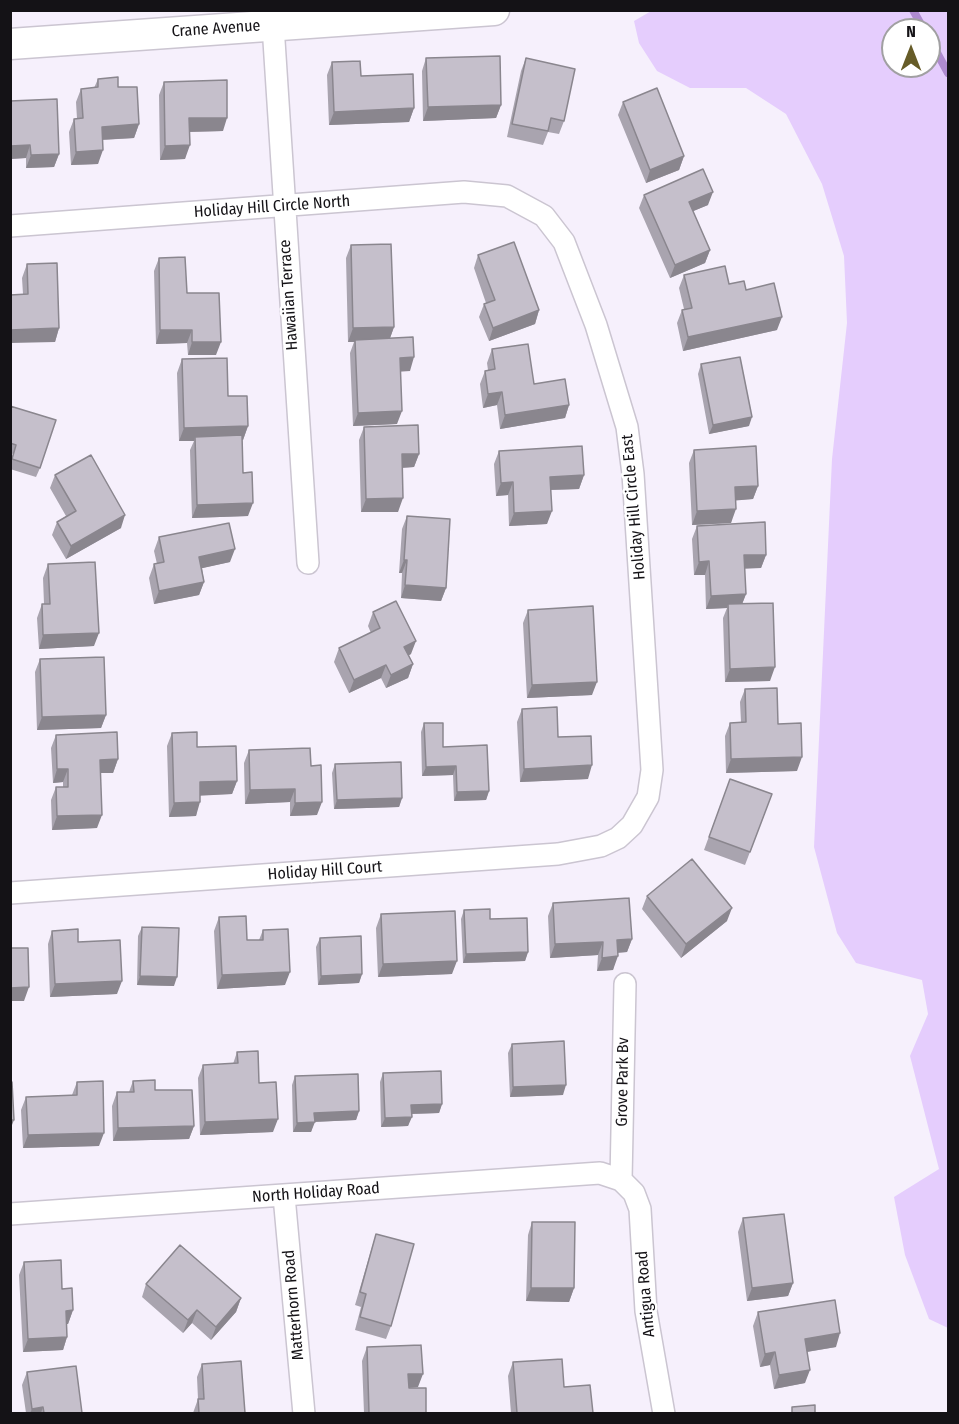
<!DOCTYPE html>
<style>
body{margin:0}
#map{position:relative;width:959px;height:1424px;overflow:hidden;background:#f6f0fc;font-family:"Fira Sans Condensed",sans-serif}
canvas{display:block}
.frame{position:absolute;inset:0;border:12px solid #141216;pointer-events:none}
.north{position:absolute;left:881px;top:18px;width:60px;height:60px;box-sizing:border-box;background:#fff;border:2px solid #a1a0a2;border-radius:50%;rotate:0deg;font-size:16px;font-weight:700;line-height:24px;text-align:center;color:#141216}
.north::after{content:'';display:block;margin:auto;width:21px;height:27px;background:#665c28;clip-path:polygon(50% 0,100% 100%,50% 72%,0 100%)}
</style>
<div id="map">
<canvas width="959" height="1424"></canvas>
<div class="frame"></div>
<div class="north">N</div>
</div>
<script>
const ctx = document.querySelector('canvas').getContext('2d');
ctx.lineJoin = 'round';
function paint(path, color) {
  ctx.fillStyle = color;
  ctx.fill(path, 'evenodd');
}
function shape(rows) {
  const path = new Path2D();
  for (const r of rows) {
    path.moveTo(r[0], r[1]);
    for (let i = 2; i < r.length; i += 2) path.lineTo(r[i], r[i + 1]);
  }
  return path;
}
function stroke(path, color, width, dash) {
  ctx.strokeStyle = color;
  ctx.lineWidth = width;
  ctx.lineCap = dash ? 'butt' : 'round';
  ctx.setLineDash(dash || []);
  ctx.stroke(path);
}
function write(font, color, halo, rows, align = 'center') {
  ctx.font = font + ' "Fira Sans Condensed",sans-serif';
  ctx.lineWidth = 5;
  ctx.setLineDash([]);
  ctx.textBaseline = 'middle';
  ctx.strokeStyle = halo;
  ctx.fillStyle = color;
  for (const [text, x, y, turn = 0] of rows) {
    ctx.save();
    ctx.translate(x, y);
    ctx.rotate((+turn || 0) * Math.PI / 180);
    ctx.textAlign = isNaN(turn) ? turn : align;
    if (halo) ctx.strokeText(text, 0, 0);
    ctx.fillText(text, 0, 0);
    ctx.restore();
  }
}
const green = shape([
 [653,10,948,11,948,1328,929,1319,905,1255,894,1197,939,1169,910,1056,928,1014,922,980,856,963,837,933,814,847,832,459,847,323,844,256,822,184,786,114,746,88,690,88,657,71,639,43,634,21],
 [893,30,929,30,929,66,893,66]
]);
const stream = shape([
 [913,10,924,30],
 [929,38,948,73]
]);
const street = shape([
 [272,10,308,563],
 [10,226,464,192,507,196,544,216,564,242,596,325,627,427,633,474,652,770,648,797,632,825,618,838,601,846,558,854,10,893],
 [621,1180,625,984],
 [284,1196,304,1414],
 [10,1214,600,1173,621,1180,634,1193,640,1209,646,1311,664,1414]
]);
const secondary = shape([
 [10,44,494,10]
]);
const wall = shape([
 [426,58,501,105,496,118,423,121,422,71],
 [526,58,564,121,559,134,548,132,543,145,507,137,521,71],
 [332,62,361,76,414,108,409,122,329,125,327,75],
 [98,79,118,87,139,124,134,138,102,140,98,164,71,165,69,132,74,119,77,119,76,102,81,89,94,88],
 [164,82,223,131,189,132,185,159,160,160,159,95],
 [10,101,59,154,54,167,26,168,26,158,10,159],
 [623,102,684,156,679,170,646,183,618,115],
 [644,195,708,205,693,211,710,250,705,263,670,278,639,208],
 [351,245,394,327,390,338,410,371,400,371,397,424,353,426,350,353,354,342,348,342,346,258],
 [478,255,539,310,535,324,489,341,479,317,484,304,486,303,474,268],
 [159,258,187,293,216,355,188,355,187,343,156,344,154,271],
 [27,264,59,328,55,342,23,294,22,278],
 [684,275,729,284,777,330,683,351,677,323,682,310,684,309,679,288],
 [492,349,534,384,569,405,565,418,500,429,497,405,483,408,480,384,485,371,488,370,487,363],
 [182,359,228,396,248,426,243,440,242,440,243,473,248,516,192,518,190,450,194,441,179,441,177,373],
 [701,364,749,426,709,434,698,374],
 [10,406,40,468,36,477,10,469,10,461,13,454,10,453],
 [364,427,419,454,414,467,402,468,398,512,361,512,359,440],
 [694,450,758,486,753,499,735,500,731,523,692,525,689,463],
 [499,451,584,475,579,489,551,490,547,524,509,526,508,495,496,496,494,464],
 [55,475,121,528,66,559,52,535,57,522,66,516,50,488],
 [407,516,446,588,441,601,401,598,402,573,399,573,402,529],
 [697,526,766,555,761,568,744,568,746,594,742,604,770,681,725,682,723,618,727,608,706,609,705,575,694,575,692,539],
 [159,537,230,562,202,568,204,582,199,595,154,604,149,578,154,564,157,564,154,551],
 [48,564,94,646,39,649,37,618,42,604,44,604,43,578],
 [528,610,592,695,527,698,523,623],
 [373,612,411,654,409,655,413,664,408,678,386,688,381,678,349,693,334,662,339,648,371,633,368,626],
 [40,659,106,715,101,728,37,730,35,672],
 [745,689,797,771,726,773,725,736,730,723,741,722,740,702],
 [522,709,558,737,588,779,520,782,517,722],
 [424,723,443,747,489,791,486,800,454,801,453,775,422,776,421,732],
 [172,733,197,747,237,781,232,794,200,795,196,816,169,817,167,746],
 [56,735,118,759,113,773,100,773,97,828,52,830,51,800,56,787,63,787,63,782,53,783,51,748],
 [249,750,311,766,317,815,290,816,290,802,245,804,244,763],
 [335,764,402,798,399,807,334,809,332,773],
 [730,779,772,794,745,865,704,850],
 [647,896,727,921,681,958,642,909],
 [553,903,632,939,627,952,617,953,613,970,597,971,598,955,550,958,548,916],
 [464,910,490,919,528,952,525,961,463,963,461,919],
 [381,914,452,974,378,977,376,928],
 [219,917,247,940,259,940,263,930,285,985,217,989,214,931],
 [142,927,174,986,137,985,138,936],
 [52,931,78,942,117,994,50,997,48,944],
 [320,938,362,974,359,983,318,985,316,947],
 [512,1044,563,1095,510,1097,508,1053],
 [237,1052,259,1083,273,1132,200,1135,198,1078,203,1065,233,1064],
 [383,1073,442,1104,439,1113,411,1114,408,1126,381,1127,380,1082],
 [295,1076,359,1111,356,1120,314,1122,311,1132,293,1132,292,1085],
 [133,1081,155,1090,194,1126,189,1139,113,1141,112,1106,117,1092,129,1092],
 [77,1082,99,1146,23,1148,21,1110,26,1097,72,1095],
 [743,1218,793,1283,788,1296,747,1301,738,1232],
 [532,1222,574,1288,569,1302,526,1301,528,1235],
 [376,1234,391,1326,386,1339,355,1330,361,1307,355,1305,372,1247],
 [24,1262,62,1289,73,1310,68,1324,67,1324,67,1337,63,1350,23,1352,19,1275],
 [146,1284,241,1298,236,1312,211,1340,192,1323,183,1333,142,1297],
 [758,1312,836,1347,807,1352,805,1383,774,1389,770,1365,760,1367,753,1326],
 [367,1347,418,1387,409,1388,426,1413,364,1413,362,1361],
 [513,1362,564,1387,593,1413,511,1413,508,1376],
 [202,1364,245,1413,193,1413,198,1399,197,1377],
 [27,1372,82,1413,26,1413,22,1385]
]);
const shadedWall = shape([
 [501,105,496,118,423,121,428,107],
 [414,108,409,122,329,125,334,112],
 [189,118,227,118,223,131,184,132],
 [139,124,134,138,97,140,102,127],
 [30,145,26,158,10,159,10,146],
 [190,145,185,159,160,160,165,146],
 [103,150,98,164,71,165,76,152],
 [59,154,54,167,26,168,31,155],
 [684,156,679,170,646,183,650,170],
 [713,192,708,205,684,215,689,202],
 [710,250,705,263,670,278,675,265],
 [539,310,535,324,489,341,493,328],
 [782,317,777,330,683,351,688,337],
 [394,327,389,341,348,342,353,328],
 [59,328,55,342,10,343,10,330],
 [160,330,192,330,187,343,156,344],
 [192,342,221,342,216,355,188,355],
 [414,357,410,371,395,372,400,358],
 [502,392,497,405,483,408,488,394],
 [569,405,565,418,500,429,505,415],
 [402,411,397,424,353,426,358,413],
 [752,417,749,426,709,434,713,425],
 [248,426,243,440,195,441,195,437,194,441,179,441,184,428],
 [402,454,419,454,414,467,397,468],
 [584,475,579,489,545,490,550,477],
 [513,482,508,495,496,496,501,483],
 [758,486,753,499,730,501,735,487],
 [403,498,398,512,361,512,366,499],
 [253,503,248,516,192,518,197,505],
 [736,509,731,523,692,525,697,511],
 [552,511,547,524,509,526,514,513],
 [125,515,121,528,66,559,71,546],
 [235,549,230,562,194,570,199,557],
 [744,555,766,555,761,568,739,569],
 [404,560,407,560,402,573,399,573],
 [709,561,705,575,694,575,699,562],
 [204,582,199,595,154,604,159,591],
 [405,585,446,588,441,601,401,598],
 [746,594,741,607,728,604,727,608,706,609,711,596],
 [99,633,94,646,39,649,43,635],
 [416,641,411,654,400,660,404,647],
 [413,664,408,678,386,688,391,675],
 [386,665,381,678,349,693,354,680],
 [775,667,770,681,725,682,730,669],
 [597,682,592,695,527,698,532,685],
 [106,715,101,728,37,730,42,717],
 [802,757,797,771,726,773,731,759],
 [118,759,113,773,95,773,100,760],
 [592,765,588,779,520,782,524,769],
 [456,766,453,775,422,776,426,767],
 [57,769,68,769,63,782,53,783],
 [237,781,232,794,195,796,200,782],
 [295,789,290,802,245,804,250,790],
 [489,791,486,800,454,801,457,792],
 [402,798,399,807,334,809,337,800],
 [200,802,196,816,169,817,174,803],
 [322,802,317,815,290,816,295,803],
 [102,815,97,828,52,830,57,816],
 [732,908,727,921,681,958,686,944],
 [632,939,627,952,612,953,617,940],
 [603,942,598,955,550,958,555,944],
 [528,952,525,961,463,963,466,954],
 [618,956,613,970,597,971,602,958],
 [457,961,452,974,378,977,383,964],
 [290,972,285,985,217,989,222,975],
 [362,974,359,983,318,985,321,976],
 [140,976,177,977,174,986,137,985],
 [122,981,117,994,50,997,55,984],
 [29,987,24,1001,10,1001,10,988],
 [566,1085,563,1095,510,1097,513,1087],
 [442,1104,439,1113,408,1114,411,1105],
 [359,1111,356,1120,311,1122,314,1113],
 [412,1117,408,1126,381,1127,385,1118],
 [278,1119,273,1132,200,1135,205,1122],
 [10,1120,14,1120,10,1130],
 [315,1122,311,1132,293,1132,297,1123],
 [194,1126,189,1139,113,1141,118,1128],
 [104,1133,99,1146,23,1148,28,1135],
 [793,1283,788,1296,747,1301,752,1288],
 [531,1288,574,1288,569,1302,526,1301],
 [241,1298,236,1312,211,1340,216,1327],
 [73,1310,68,1324,61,1324,66,1311],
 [197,1310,192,1323,183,1333,188,1320],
 [840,1333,836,1347,800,1353,805,1339],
 [67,1337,63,1350,23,1352,28,1339],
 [775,1352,770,1365,760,1367,765,1354],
 [810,1370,805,1383,774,1389,779,1375],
 [408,1374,423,1374,418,1387,403,1388],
 [43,1407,41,1413,30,1413,32,1409]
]);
const building = shape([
 [500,56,501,105,428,107,426,58,500,56],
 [526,58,575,69,564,121,551,118,548,131,512,124,526,58],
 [360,61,361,76,413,74,414,108,334,112,332,62,360,61],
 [118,77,118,87,137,87,139,124,102,127,103,150,76,152,74,119,83,118,81,89,98,87,98,79,118,77],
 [227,80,227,118,189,118,190,145,165,146,164,82,227,80],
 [657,88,684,156,650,170,623,102,657,88],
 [57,99,59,154,31,155,30,145,10,146,10,101,57,99],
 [703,169,713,192,689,202,710,250,675,265,644,195,703,169],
 [514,242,539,310,493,328,484,304,495,300,478,255,514,242],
 [391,244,394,327,353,328,351,245,391,244],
 [185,257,187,293,219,293,221,342,192,342,192,330,160,330,159,258,185,257],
 [57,263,59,328,10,330,10,295,28,294,27,264,57,263],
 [725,266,729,284,744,281,746,290,774,283,782,317,688,337,682,310,692,308,684,275,725,266],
 [413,337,414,357,400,358,402,411,358,413,355,340,413,337],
 [528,344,534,384,565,379,569,405,505,415,502,392,488,394,485,371,495,369,492,349,528,344],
 [740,357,752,417,713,425,701,364,740,357],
 [227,358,228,396,247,396,248,426,184,428,182,359,227,358],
 [10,406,56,420,40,468,12,459,16,445,10,443,10,406],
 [418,425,419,454,402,454,403,498,366,499,364,427,418,425],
 [242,435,243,473,252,472,253,503,197,505,195,437,242,435],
 [582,446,584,475,550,477,552,511,514,513,513,482,501,483,499,451,582,446],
 [756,446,758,486,735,487,736,509,697,511,694,450,756,446],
 [91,455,125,515,71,546,57,522,76,511,55,475,91,455],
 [407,516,450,519,446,588,405,585,407,560,404,560,407,516],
 [765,522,766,555,744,555,746,594,711,596,709,561,699,562,697,526,765,522],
 [229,523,235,549,199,557,204,582,159,591,154,564,164,562,159,537,229,523],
 [95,562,99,633,43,635,42,604,50,604,48,564,95,562],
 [396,601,416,641,404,647,413,664,391,675,386,665,354,680,339,648,380,628,373,612,396,601],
 [773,603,775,667,730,669,728,604,773,603],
 [593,606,597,682,532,685,528,610,593,606],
 [104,657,106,715,42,717,40,659,104,657],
 [777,688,778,724,801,723,802,757,731,759,730,723,746,722,745,689,777,688],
 [557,707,558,737,591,736,592,765,524,769,522,709,557,707],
 [424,723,443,723,443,747,487,745,489,791,457,792,456,766,426,767,424,723],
 [117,732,118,759,100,760,102,815,57,816,56,787,68,787,68,769,57,769,56,735,117,732],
 [197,732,197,747,236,746,237,781,200,782,200,802,174,803,172,733,197,732],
 [310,748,311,766,321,765,322,802,295,803,295,789,250,790,249,750,310,748],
 [401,762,402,798,337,800,335,764,401,762],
 [730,779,772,794,750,852,709,837,730,779],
 [692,859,732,908,686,944,647,896,692,859],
 [629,898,632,939,617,940,618,956,602,958,603,942,555,944,553,903,629,898],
 [490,909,490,919,527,918,528,952,466,954,464,910,490,909],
 [455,911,457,961,383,964,381,914,455,911],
 [246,916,247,940,263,940,263,930,288,929,290,972,222,975,219,917,246,916],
 [142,927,179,928,177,977,140,976,142,927],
 [78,929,78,942,120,940,122,981,55,984,52,931,78,929],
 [361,936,362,974,321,976,320,938,361,936],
 [10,948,28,948,29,987,10,988,10,948],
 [564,1041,566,1085,513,1087,512,1044,564,1041],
 [258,1051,259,1083,276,1082,278,1119,205,1122,203,1065,238,1063,237,1052,258,1051],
 [441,1071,442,1104,411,1105,412,1117,385,1118,383,1073,441,1071],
 [358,1074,359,1111,314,1113,315,1122,297,1123,295,1076,358,1074],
 [155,1080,155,1090,192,1090,194,1126,118,1128,117,1092,134,1092,133,1081,155,1080],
 [103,1081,104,1133,28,1135,26,1097,77,1095,77,1082,103,1081],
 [10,1082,12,1082,14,1120,10,1120,10,1082],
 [784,1214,793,1283,752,1288,743,1218,784,1214],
 [532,1222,575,1222,574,1288,531,1288,532,1222],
 [376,1234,414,1244,391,1326,360,1317,366,1294,360,1292,376,1234],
 [180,1245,241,1298,216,1327,197,1310,188,1320,146,1284,180,1245],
 [61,1260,62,1289,72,1288,73,1310,66,1311,67,1337,28,1339,24,1262,61,1260],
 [835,1300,840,1333,805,1339,810,1370,779,1375,775,1352,765,1354,758,1312,835,1300],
 [421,1345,423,1374,408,1374,409,1388,426,1388,426,1413,369,1413,367,1347,421,1345],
 [562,1359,564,1387,590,1385,593,1413,517,1413,513,1362,562,1359],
 [241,1361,245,1413,199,1413,198,1399,204,1399,202,1364,241,1361],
 [76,1366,82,1413,44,1413,43,1407,32,1409,27,1372,76,1366],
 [815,1405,815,1413,792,1413,792,1407,815,1405]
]);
const streetNames = [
 ["Crane Avenue",216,29,-4],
 ["Holiday Hill Circle North",272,207,-4],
 ["Hawaiian Terrace",289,295,-94],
 ["Holiday Hill Circle East",634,507,-95],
 ["Holiday Hill Court",325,871,-4],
 ["Grove Park Bv",623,1082,-89],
 ["North Holiday Road",316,1193,-4],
 ["Antigua Road",646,1294,-95],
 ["Matterhorn Road",294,1305,-95]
];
paint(green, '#e5cdfd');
stroke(stream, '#af8bd0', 8);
stroke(street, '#cbc5d1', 24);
stroke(secondary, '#cbc5d1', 33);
stroke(street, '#fff', 21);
stroke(secondary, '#fff', 30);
paint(wall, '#a9a4af');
paint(shadedWall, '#8a868e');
paint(building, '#c5bfcb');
stroke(building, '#8a868e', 1.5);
write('16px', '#141216', '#fff', streetNames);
</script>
